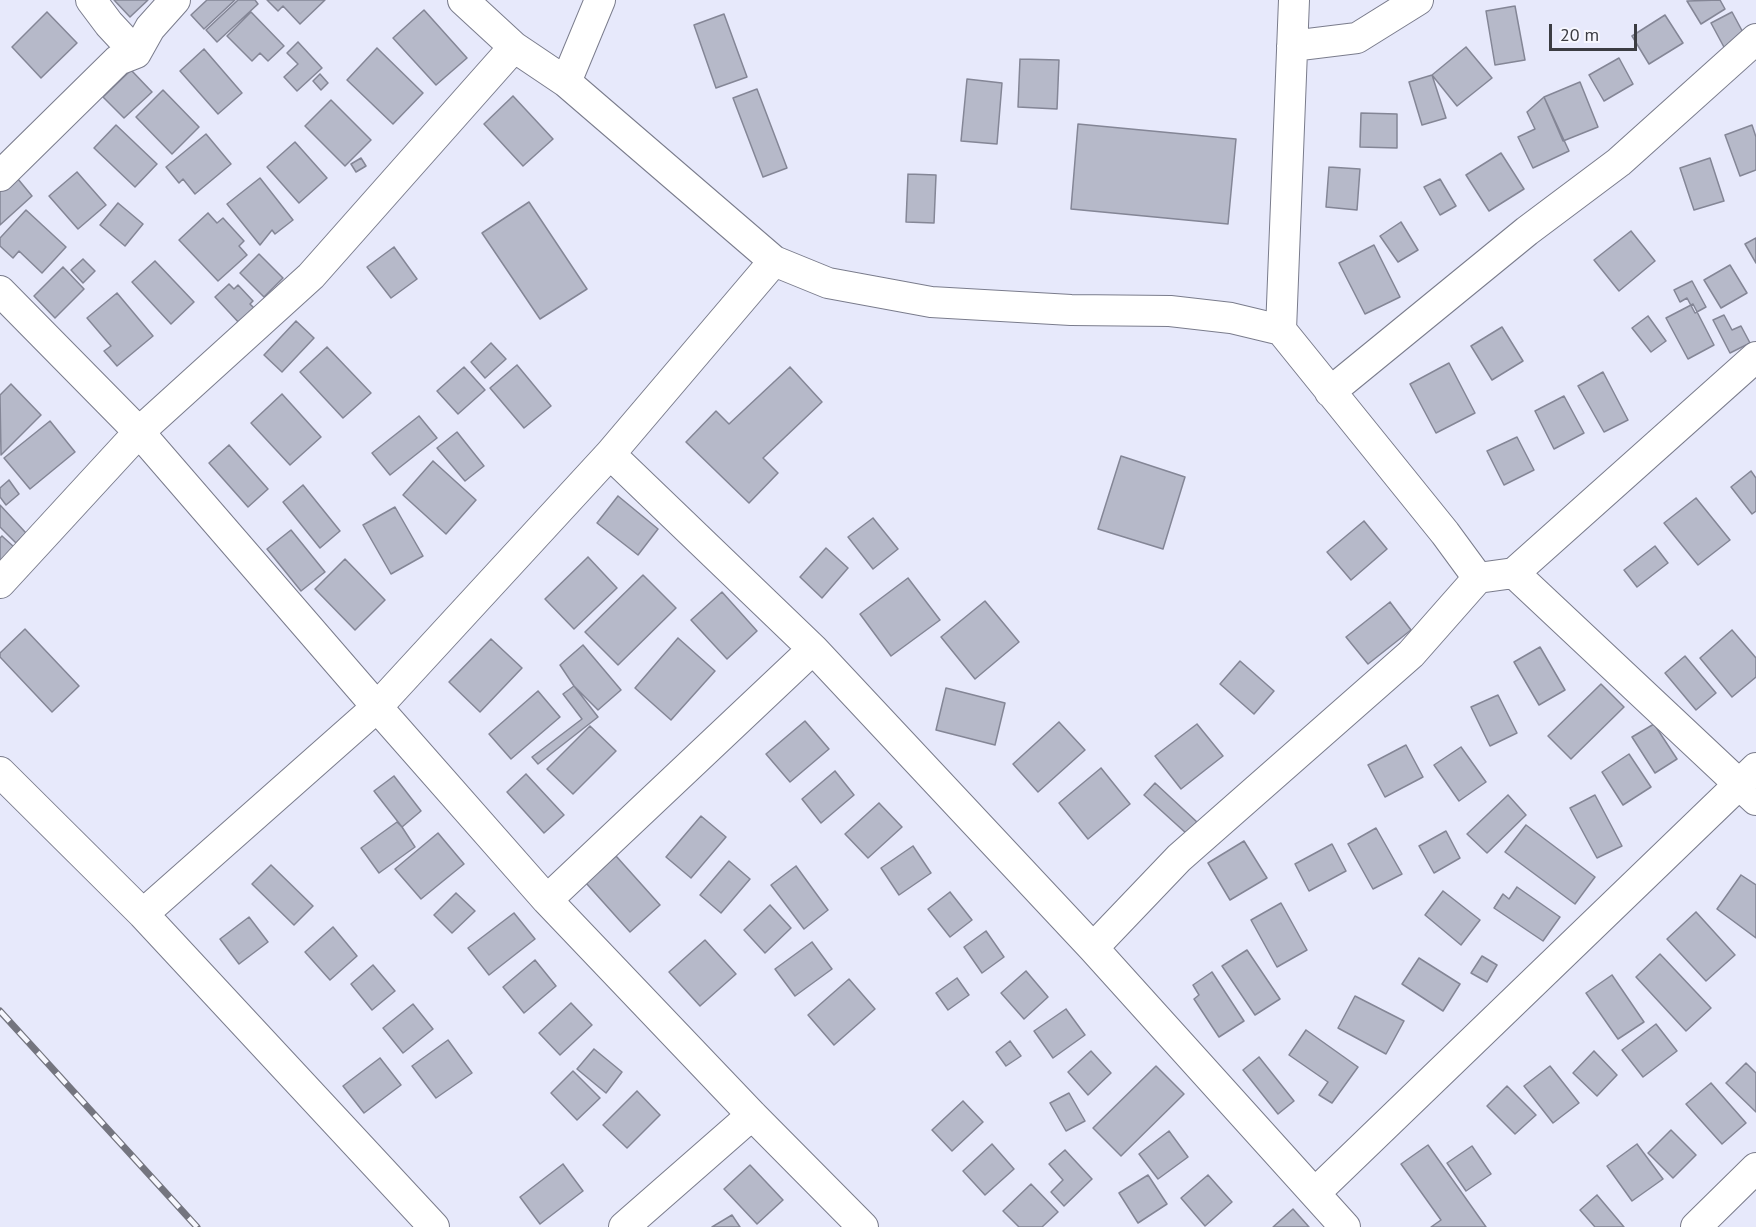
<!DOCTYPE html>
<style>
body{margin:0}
#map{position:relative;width:1756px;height:1227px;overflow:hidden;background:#e7e9fb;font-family:"PT Sans",sans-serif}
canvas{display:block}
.scale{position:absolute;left:1549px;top:24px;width:88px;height:27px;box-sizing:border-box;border:3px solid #3b3c42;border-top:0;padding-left:8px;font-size:18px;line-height:21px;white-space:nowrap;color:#3b3c42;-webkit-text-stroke:4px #f6f7fe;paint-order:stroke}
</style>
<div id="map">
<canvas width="1756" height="1227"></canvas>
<div class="scale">20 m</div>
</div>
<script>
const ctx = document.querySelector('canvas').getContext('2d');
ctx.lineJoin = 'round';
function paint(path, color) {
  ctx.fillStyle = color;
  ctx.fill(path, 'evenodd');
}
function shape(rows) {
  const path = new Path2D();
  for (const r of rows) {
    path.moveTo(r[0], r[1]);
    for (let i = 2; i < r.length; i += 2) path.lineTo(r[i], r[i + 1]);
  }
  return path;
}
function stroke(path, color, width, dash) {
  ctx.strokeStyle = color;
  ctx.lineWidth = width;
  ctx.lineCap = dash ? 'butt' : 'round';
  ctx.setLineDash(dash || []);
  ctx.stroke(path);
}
const building = shape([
 [114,0,148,0,130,17,114,0],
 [207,0,235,0,204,29,191,15,207,0],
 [238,0,255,0,258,4,217,42,206,30,238,0],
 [267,0,325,0,300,24,283,6,278,11,267,0],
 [1720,0,1725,9,1701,24,1687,1,1720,0],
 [1515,6,1525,60,1495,65,1486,11,1515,6],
 [424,10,467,58,436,85,393,38,424,10],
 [47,12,77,43,41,78,12,47,47,12],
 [251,12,284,46,268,61,260,53,252,61,227,36,251,12],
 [1732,12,1746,38,1725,49,1711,23,1732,12],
 [724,14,747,77,716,88,694,25,724,14],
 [1665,15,1683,43,1649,64,1632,36,1665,15],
 [298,42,322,68,297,91,284,77,298,64,287,53,298,42],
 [1466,47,1492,78,1457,106,1432,75,1466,47],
 [377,48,423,93,393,124,347,80,377,48],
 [204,49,242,93,218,114,180,71,204,49],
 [1619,58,1633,84,1604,101,1589,75,1619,58],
 [1020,59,1059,60,1057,109,1018,107,1020,59],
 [131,70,152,92,124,118,103,97,131,70],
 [320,74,328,83,321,90,313,81,320,74],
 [1432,75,1446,118,1422,125,1409,82,1432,75],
 [967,79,1002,83,997,144,961,141,967,79],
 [1580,82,1598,127,1563,141,1544,97,1580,82],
 [757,89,787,168,763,177,733,98,757,89],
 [163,90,199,127,172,154,136,117,163,90],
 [513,96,553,139,523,166,484,124,513,96],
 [1544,97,1569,151,1533,168,1518,137,1535,129,1527,112,1544,97],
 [331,100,371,140,345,166,305,126,331,100],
 [1361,113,1397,114,1397,148,1360,147,1361,113],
 [1078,124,1236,139,1228,224,1071,209,1078,124],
 [116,125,157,164,135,187,94,148,116,125],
 [1752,125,1756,137,1756,170,1740,176,1725,135,1752,125],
 [206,134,231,164,195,194,183,179,179,183,166,167,206,134],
 [295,142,327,178,299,203,267,167,295,142],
 [1501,153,1524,189,1489,211,1466,175,1501,153],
 [361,158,366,166,356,172,351,164,361,158],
 [1710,158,1724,201,1694,210,1680,168,1710,158],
 [1329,167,1360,169,1357,210,1326,207,1329,167],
 [77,172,106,205,78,229,49,196,77,172],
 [13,173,32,196,0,225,0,185,13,173],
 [908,174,936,175,934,223,906,222,908,174],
 [260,178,293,220,275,234,272,230,260,245,227,204,260,178],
 [1440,179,1456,206,1440,215,1424,187,1440,179],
 [529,202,587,289,540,319,482,233,529,202],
 [118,203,143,224,125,246,100,225,118,203],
 [26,210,66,247,42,273,19,251,13,258,0,246,0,238,26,210],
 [208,213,217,223,223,218,244,241,239,246,247,255,218,281,179,240,208,213],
 [1401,222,1418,250,1398,262,1380,236,1401,222],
 [1631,231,1655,261,1619,291,1594,260,1631,231],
 [1756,238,1756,263,1745,244,1756,238],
 [1374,245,1400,297,1365,314,1339,263,1374,245],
 [394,247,417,279,391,298,367,267,394,247],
 [259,254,283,278,264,297,240,273,259,254],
 [83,259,95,271,83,283,71,270,83,259],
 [155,261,194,302,171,324,132,282,155,261],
 [1730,265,1747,293,1721,308,1704,280,1730,265],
 [63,267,84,289,55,318,34,296,63,267],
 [1692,281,1706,307,1695,313,1687,298,1680,302,1674,290,1692,281],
 [229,284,234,289,238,285,253,301,250,304,256,310,241,325,215,297,229,284],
 [117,293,153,336,117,366,104,351,111,346,87,318,117,293],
 [1693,304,1714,345,1688,359,1666,318,1693,304],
 [1724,315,1732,330,1741,326,1750,343,1730,353,1713,320,1724,315],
 [1648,316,1666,341,1651,352,1632,328,1648,316],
 [296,321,314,338,282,372,264,355,296,321],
 [1502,327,1523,361,1492,380,1471,346,1502,327],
 [491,343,506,359,485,378,471,362,491,343],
 [327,347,371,393,343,418,300,372,327,347],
 [1449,363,1475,413,1436,433,1410,384,1449,363],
 [517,365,551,406,524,428,490,388,517,365],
 [464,367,485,390,458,414,437,391,464,367],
 [790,367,822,402,763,458,778,473,749,503,686,442,716,411,729,424,790,367],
 [1603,372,1628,420,1604,432,1578,386,1603,372],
 [11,384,41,415,1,455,0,395,11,384],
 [282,394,321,437,290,465,251,423,282,394],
 [1564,396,1584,433,1554,449,1535,411,1564,396],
 [419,416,437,438,390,475,372,453,419,416],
 [50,421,75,452,30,489,4,458,50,421],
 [457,432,484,466,465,481,437,448,457,432],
 [1517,437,1534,470,1504,485,1487,451,1517,437],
 [229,445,268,489,248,507,209,463,229,445],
 [1121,456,1185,477,1163,549,1098,529,1121,456],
 [433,461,476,500,446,534,403,495,433,461],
 [1751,471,1756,478,1756,511,1752,514,1731,487,1751,471],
 [9,480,19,494,6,505,0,497,0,488,9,480],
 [303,485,340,531,320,548,283,502,303,485],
 [618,496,658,529,638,555,597,523,618,496],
 [1696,498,1730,540,1698,565,1664,523,1696,498],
 [0,505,26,533,16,543,0,527,0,505],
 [395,507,423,556,391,574,363,525,395,507],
 [873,518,898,549,873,569,848,537,873,518],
 [1364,521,1387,549,1351,580,1327,552,1364,521],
 [291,530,325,572,301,591,267,549,291,530],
 [2,536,14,547,0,564,0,538,2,536],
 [1655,546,1668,563,1637,587,1624,570,1655,546],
 [826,548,848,568,822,598,800,577,826,548],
 [588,557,617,588,574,629,545,599,588,557],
 [345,559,385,600,355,630,315,589,345,559],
 [643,575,676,608,618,665,585,632,643,575],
 [908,578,940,620,891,656,860,614,908,578],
 [722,592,757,631,727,659,691,620,722,592],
 [985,601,1019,642,975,679,941,637,985,601],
 [1390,602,1411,630,1368,664,1346,637,1390,602],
 [25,629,79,686,52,712,0,657,0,653,25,629],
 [1732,630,1756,658,1756,677,1732,697,1700,658,1732,630],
 [678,638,715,671,671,720,635,688,678,638],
 [491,639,522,668,480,712,449,682,491,639],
 [583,645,621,690,598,710,574,686,560,665,583,645],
 [1540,647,1565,690,1539,705,1514,662,1540,647],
 [1685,656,1716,693,1696,710,1665,673,1685,656],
 [1240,661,1274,691,1254,714,1220,684,1240,661],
 [1601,684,1624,707,1571,759,1548,736,1601,684],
 [574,686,598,717,538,764,532,757,582,719,563,694,574,686],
 [946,688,1005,703,995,745,936,730,946,688],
 [538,691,560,717,511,759,489,734,538,691],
 [1498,695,1517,733,1490,746,1471,707,1498,695],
 [805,721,829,749,790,782,766,754,805,721],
 [1059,722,1085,750,1038,792,1013,764,1059,722],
 [1197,724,1223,756,1181,789,1155,756,1197,724],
 [1654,724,1677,759,1655,773,1632,737,1654,724],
 [590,726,616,751,573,794,547,769,590,726],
 [1406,745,1423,777,1385,797,1368,765,1406,745],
 [1461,747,1486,782,1459,801,1434,765,1461,747],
 [1629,754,1651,787,1623,805,1602,772,1629,754],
 [1101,768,1130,804,1088,839,1059,803,1101,768],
 [835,771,854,795,821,823,802,799,835,771],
 [526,774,564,815,544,833,507,792,526,774],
 [394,776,421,811,402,827,374,791,394,776],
 [1155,783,1197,822,1187,834,1144,795,1155,783],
 [1508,795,1526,815,1487,853,1467,834,1508,795],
 [1595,795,1622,846,1597,858,1570,808,1595,795],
 [879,803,902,827,868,858,845,834,879,803],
 [701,816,726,837,691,878,666,857,701,816],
 [397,822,402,827,415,847,379,873,361,848,397,822],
 [1526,825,1595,877,1575,904,1505,852,1526,825],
 [1376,828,1402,874,1373,889,1348,844,1376,828],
 [1446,831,1460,858,1434,873,1419,846,1446,831],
 [438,833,464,864,421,899,395,869,438,833],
 [1244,841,1267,878,1230,900,1208,863,1244,841],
 [1332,844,1346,871,1309,891,1295,864,1332,844],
 [913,846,931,873,899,895,881,868,913,846],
 [616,856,660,905,630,932,586,883,616,856],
 [729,861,750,879,721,913,700,895,729,861],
 [271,865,313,906,294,925,252,884,271,865],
 [796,866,828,910,804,929,771,885,796,866],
 [1741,875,1756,885,1756,938,1717,909,1741,875],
 [1517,887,1560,917,1543,941,1494,908,1503,894,1509,899,1517,887],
 [1443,891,1480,920,1461,945,1425,915,1443,891],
 [950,892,972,920,950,937,928,909,950,892],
 [456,893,475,911,452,933,434,915,456,893],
 [1281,903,1307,950,1277,967,1251,920,1281,903],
 [770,905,791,928,765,953,744,930,770,905],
 [1696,912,1735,955,1706,981,1667,939,1696,912],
 [514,913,535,939,489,975,468,948,514,913],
 [249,917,268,942,239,964,220,939,249,917],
 [333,927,357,956,330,980,305,952,333,927],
 [986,931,1004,957,982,973,964,947,986,931],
 [705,940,736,974,700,1006,669,972,705,940],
 [812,942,832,969,795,996,775,969,812,942],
 [1247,950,1280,999,1255,1015,1222,966,1247,950],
 [1660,954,1711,1008,1686,1031,1636,977,1660,954],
 [1482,956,1497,965,1487,982,1471,973,1482,956],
 [1419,958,1460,984,1443,1011,1402,984,1419,958],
 [535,960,556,986,524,1013,503,987,535,960],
 [373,965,395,991,372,1010,351,984,373,965],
 [1026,971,1048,997,1024,1019,1001,993,1026,971],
 [1212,972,1244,1021,1219,1037,1194,999,1199,995,1193,985,1212,972],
 [1612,975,1644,1022,1618,1039,1586,993,1612,975],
 [957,978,969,995,948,1010,936,993,957,978],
 [849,979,875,1009,834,1045,808,1015,849,979],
 [1355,996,1404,1021,1386,1054,1338,1028,1355,996],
 [571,1003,592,1025,560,1055,539,1033,571,1003],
 [413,1004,433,1029,403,1053,383,1028,413,1004],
 [1066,1009,1085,1035,1053,1058,1034,1031,1066,1009],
 [1656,1024,1677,1051,1643,1077,1622,1050,1656,1024],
 [1306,1030,1358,1067,1332,1103,1319,1095,1328,1082,1289,1055,1306,1030],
 [448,1040,472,1073,436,1098,412,1066,448,1040],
 [1010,1041,1021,1056,1006,1066,996,1052,1010,1041],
 [594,1049,622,1072,606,1093,577,1069,594,1049],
 [1091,1051,1111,1073,1088,1095,1068,1072,1091,1051],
 [1594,1051,1617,1075,1597,1096,1573,1073,1594,1051],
 [1259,1057,1294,1101,1278,1114,1243,1070,1259,1057],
 [380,1058,401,1085,364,1113,343,1086,380,1058],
 [1746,1063,1756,1073,1756,1112,1726,1083,1746,1063],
 [1156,1066,1184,1094,1121,1156,1093,1128,1156,1066],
 [1550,1066,1579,1103,1553,1123,1524,1086,1550,1066],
 [573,1071,600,1098,577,1120,551,1093,573,1071],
 [1711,1083,1746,1123,1722,1144,1686,1104,1711,1083],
 [1507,1086,1536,1115,1515,1134,1487,1106,1507,1086],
 [637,1091,660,1115,627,1148,603,1125,637,1091],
 [1069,1093,1085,1121,1066,1131,1050,1103,1069,1093],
 [963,1101,983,1122,952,1151,932,1130,963,1101],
 [1671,1130,1696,1155,1673,1178,1648,1153,1671,1130],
 [1169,1131,1188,1157,1158,1179,1139,1154,1169,1131],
 [992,1144,1014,1169,985,1195,963,1171,992,1144],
 [1637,1144,1663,1179,1632,1201,1607,1166,1637,1144],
 [1428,1145,1486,1227,1431,1227,1441,1220,1401,1164,1428,1145],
 [1472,1146,1491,1174,1466,1191,1447,1163,1472,1146],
 [1065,1150,1092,1179,1064,1206,1051,1192,1063,1180,1049,1164,1065,1150],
 [563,1164,583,1191,540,1224,520,1197,563,1164],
 [750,1165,783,1200,757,1224,724,1189,750,1165],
 [1148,1175,1167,1204,1138,1223,1119,1193,1148,1175],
 [1208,1175,1232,1202,1205,1226,1181,1198,1208,1175],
 [1031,1184,1058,1212,1042,1227,1019,1227,1003,1211,1031,1184],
 [1597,1195,1624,1227,1595,1227,1580,1210,1597,1195],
 [1293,1209,1309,1227,1273,1227,1293,1209],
 [732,1215,740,1227,712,1227,732,1215]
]);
const street = shape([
 [91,0,109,24,136,53],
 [463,0,514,47,566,82,774,261,828,283,931,302,1071,310,1170,311,1231,318,1281,330,1445,533,1478,578,1411,654,1179,858,1093,948],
 [1292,46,1357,38,1418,0],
 [566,82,600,0],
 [0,176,118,60,136,53,150,28,175,0],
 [0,291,139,432,377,707,547,900,752,1115,863,1227],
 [1281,330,1294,0],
 [1330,392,1527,231,1619,162,1756,39],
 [610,454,813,649,1093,948,1345,1227],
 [1514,573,1756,357],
 [1478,578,1514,573,1756,800],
 [0,583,139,432,311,276,514,47],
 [0,772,143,914,434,1227],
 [547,900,813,649],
 [143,914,377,707,610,454,774,261],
 [1315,1193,1756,768],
 [624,1227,752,1115],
 [1696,1227,1756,1168]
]);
const rail = shape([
 [0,1011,197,1227]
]);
paint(building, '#b6b9c9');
stroke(building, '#848696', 1.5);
stroke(street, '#7a7c8c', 32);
stroke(street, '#fff', 30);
stroke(rail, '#74757f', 7);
stroke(rail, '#f6f7fe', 4.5, [14]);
</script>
